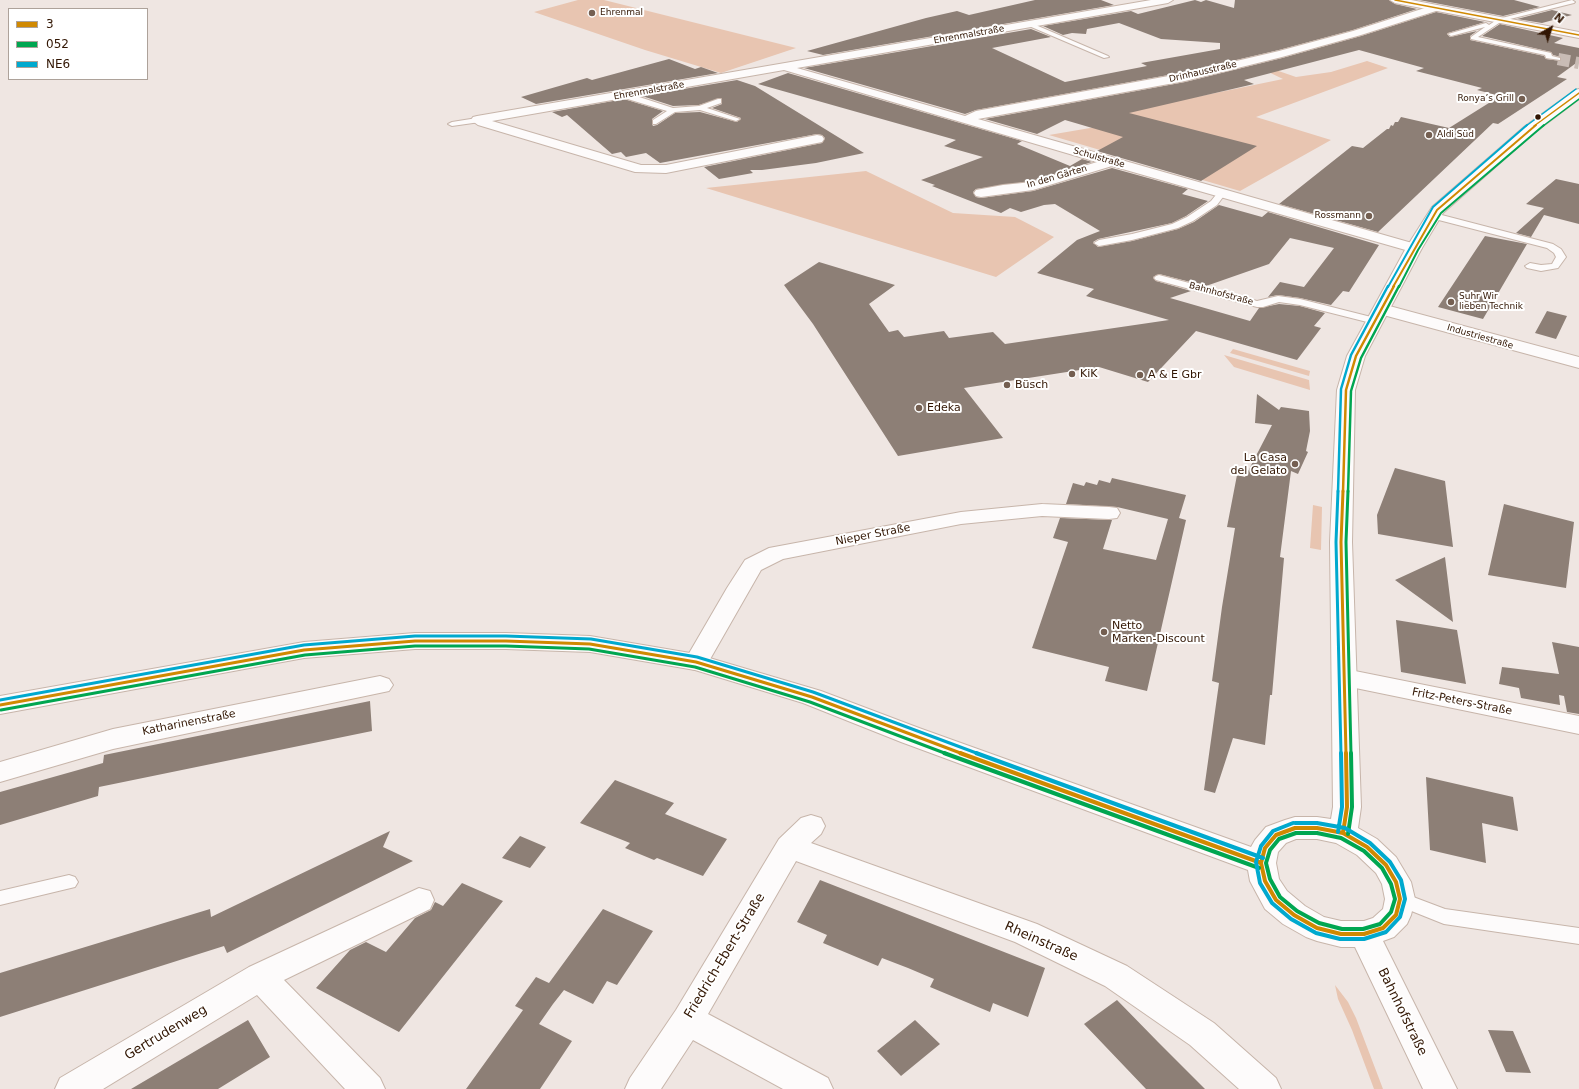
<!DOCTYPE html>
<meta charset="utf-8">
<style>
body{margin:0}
#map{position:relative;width:1579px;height:1089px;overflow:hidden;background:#efe6e2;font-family:"DejaVu Sans",sans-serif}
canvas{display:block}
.legend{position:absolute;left:8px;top:8px;width:140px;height:72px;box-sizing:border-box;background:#fff;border:1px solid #ada29a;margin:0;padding:5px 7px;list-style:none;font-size:12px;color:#321603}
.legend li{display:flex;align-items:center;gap:8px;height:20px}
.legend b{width:20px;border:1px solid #ada29a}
.north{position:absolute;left:1531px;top:8px;width:40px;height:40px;-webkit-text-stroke:3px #fff;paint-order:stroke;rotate:39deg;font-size:11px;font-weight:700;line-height:16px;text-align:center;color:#321603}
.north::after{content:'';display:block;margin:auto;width:14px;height:18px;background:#321603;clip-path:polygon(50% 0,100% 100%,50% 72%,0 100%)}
</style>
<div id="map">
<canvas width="1579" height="1089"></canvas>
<ul class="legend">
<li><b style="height:5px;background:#d08901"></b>3</li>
<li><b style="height:5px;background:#00a651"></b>052</li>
<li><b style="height:5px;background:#00a9ce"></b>NE6</li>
</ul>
<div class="north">N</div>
</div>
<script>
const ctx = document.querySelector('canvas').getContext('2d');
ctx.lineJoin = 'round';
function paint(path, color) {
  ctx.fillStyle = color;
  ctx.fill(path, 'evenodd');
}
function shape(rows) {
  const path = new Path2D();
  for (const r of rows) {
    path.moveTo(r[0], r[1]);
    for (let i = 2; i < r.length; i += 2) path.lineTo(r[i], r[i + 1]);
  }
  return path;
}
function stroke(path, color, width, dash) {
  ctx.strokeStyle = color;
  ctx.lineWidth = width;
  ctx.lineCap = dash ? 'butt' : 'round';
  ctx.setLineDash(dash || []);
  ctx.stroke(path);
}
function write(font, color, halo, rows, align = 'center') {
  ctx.font = font + ' "DejaVu Sans",sans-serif';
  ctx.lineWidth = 4;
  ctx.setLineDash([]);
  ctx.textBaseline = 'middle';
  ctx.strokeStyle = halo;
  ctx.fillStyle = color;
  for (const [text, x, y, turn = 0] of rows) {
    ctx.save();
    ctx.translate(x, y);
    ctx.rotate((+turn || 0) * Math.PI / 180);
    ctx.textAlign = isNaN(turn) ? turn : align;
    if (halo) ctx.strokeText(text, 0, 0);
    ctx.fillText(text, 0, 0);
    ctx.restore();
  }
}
const green = shape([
 [578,0,604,0,796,48,721,73,645,50,534,12],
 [1367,61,1388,68,1256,117,1331,140,1240,191,1049,135,1096,127,1085,120,1283,79,1258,67,1264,66,1296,77,1331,72],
 [866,171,953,213,1015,217,1054,237,996,277,706,188],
 [1233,349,1310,371,1309,376,1230,353],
 [1224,355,1309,380,1310,390,1234,367],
 [1313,505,1322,507,1321,550,1310,548],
 [1335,985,1348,1002,1356,1018,1383,1089,1374,1089,1352,1030,1338,999]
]);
const building = shape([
 [1035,0,1101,0,1114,5,823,55,807,51,926,18,957,11,969,15],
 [1195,0,1201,2,1206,0,1234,8,1235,0,1389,0,1395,4,1417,9,1353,30,1279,50,1185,72,976,110,965,114,804,68,1031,29,1051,37,992,48,1065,82,1147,66,1141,63,1220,49,1220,43,1161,39,1119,23,1087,29,1086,34,1072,33,1063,35,1043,26,1131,11,1138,14],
 [1419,0,1514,0,1540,7,1503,16],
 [1552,10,1572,15,1542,23,1517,19],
 [1436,12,1485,22,1448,33,1447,34,1450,37,1477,31,1470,36,1470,40,1544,56,1546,59,1561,61,1561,57,1553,55,1551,52,1482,36,1500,24,1563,38,1554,43,1579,48,1579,61,1557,77,1567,79,1498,124,1493,123,1378,232,1279,204,1352,146,1363,148,1387,129,1389,129,1391,125,1393,126,1395,122,1398,122,1401,117,1449,128,1500,96,1477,90,1482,88,1416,71,1424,68,1359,50,1244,80,1254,84,1129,113,1257,146,1201,181,1097,151,1123,137,1065,120,1037,134,985,119,1185,82,1282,58,1361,36],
 [669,59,695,69,701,67,718,73,536,104,521,97,587,78,592,80],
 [788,73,1022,141,1017,144,1070,166,1082,159,1092,162,1032,181,976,189,973,192,976,197,981,198,1033,191,1112,168,1188,189,1182,194,1208,201,1186,216,1172,223,1098,239,1093,242,1098,247,1132,241,1178,229,1194,222,1219,205,1262,217,1268,212,1379,245,1349,292,1343,291,1331,305,1300,298,1278,295,1268,297,1280,282,1304,287,1334,248,1290,238,1269,264,1206,286,1159,274,1153,277,1156,281,1191,291,1170,298,1250,321,1259,308,1279,304,1300,306,1325,313,1314,326,1321,328,1297,360,1196,331,1148,382,1099,367,964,388,1003,438,898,456,813,324,784,285,819,262,895,285,869,304,889,332,898,330,904,337,944,331,949,338,993,332,1005,344,1169,320,1086,296,1094,289,1037,273,1077,240,1100,231,1055,204,1044,205,1021,212,1010,208,1001,213,932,186,935,185,921,180,983,157,944,146,956,140,758,84],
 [737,80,755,86,864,153,816,163,762,170,750,170,753,173,719,179,704,167,822,143,825,138,822,135,817,134,660,163,646,153,626,157,621,152,612,154,567,115,562,117,552,112,624,99,663,111,652,119,652,124,653,126,657,125,675,113,700,112,737,122,741,118,712,108,722,104,721,98,699,105,673,106,642,96],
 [1556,179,1579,184,1579,224,1544,215,1531,237,1516,233,1544,208,1526,204],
 [1485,236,1527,244,1483,319,1438,307],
 [1547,311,1567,316,1556,339,1535,333],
 [1257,394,1279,410,1281,407,1309,411,1310,431,1306,451,1308,452,1298,474,1291,471,1280,557,1284,558,1272,695,1270,695,1265,745,1233,738,1215,793,1204,790,1219,683,1212,681,1222,607,1235,528,1227,527,1237,475,1245,477,1272,425,1255,423],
 [1395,468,1445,481,1453,547,1378,534,1377,515],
 [1112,478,1186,495,1179,518,1186,520,1147,691,1105,681,1109,667,1032,648,1068,542,1053,538,1060,518,1112,520,1103,549,1156,560,1168,519,1117,507,1066,504,1073,483,1084,486,1086,482,1097,485,1099,480,1110,483],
 [1504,504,1574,522,1566,588,1488,575],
 [1445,557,1453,622,1395,580],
 [1396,620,1457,630,1466,684,1401,672],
 [1552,642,1579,647,1579,714,1567,712,1564,696,1559,695,1560,705,1521,698,1519,688,1499,684,1502,667,1559,674],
 [370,701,372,731,99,787,98,796,0,825,0,792,103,763,104,755],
 [1426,777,1513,797,1518,831,1482,823,1486,863,1430,850],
 [615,780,674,803,665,814,727,839,703,876,657,858,654,860,625,848,630,843,580,823],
 [390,831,383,847,413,861,227,953,224,946,0,1017,0,973,210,909,211,917],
 [520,836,546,847,530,868,502,858],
 [820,880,1045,968,1028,1017,993,1003,990,1012,930,987,934,979,908,968,882,958,878,966,823,943,827,935,797,922],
 [462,883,503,901,399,1032,316,988,350,950,366,942,386,952,415,918,431,910,435,902,443,906],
 [603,909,653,931,617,985,607,981,593,1004,564,990,553,1004,539,1024,572,1041,540,1089,466,1089,523,1010,515,1006,536,977,549,983],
 [1117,1000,1158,1042,1205,1089,1146,1089,1084,1024],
 [248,1020,270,1057,218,1089,131,1089],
 [915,1020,940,1044,901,1076,877,1051],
 [1488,1030,1513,1031,1531,1073,1506,1072]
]);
const streetTunnel = shape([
 [1558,59,1579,63]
]);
const lane = shape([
 [1572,0,1575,2,1574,3,1502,21,1478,37,1551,53,1552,56,1560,58,1560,60,1546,58,1545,55,1471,39,1471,37,1485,27,1451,36,1448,34,1486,23,1489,25,1498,19,1572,0],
 [1031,23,1108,56,1109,57,1104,58,1029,26,1028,25,1031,23],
 [621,93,627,93,673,108,699,106,718,99,721,99,721,103,707,108,740,119,736,121,700,110,675,112,656,124,653,124,653,120,667,111,621,97,621,93],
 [477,118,481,120,480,122,452,126,448,124,452,122,477,118],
 [1222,190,1226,193,1217,205,1193,221,1178,228,1132,240,1099,246,1094,243,1099,240,1132,234,1172,224,1187,217,1211,201,1219,191,1222,190],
 [1434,213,1553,244,1561,249,1566,257,1558,268,1541,271,1527,268,1525,266,1530,263,1541,265,1552,264,1556,257,1554,253,1547,248,1431,218,1430,216,1431,214,1434,213],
 [1159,275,1257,301,1278,296,1300,299,1379,319,1380,321,1375,324,1300,305,1279,302,1263,307,1257,307,1156,280,1154,278,1156,276,1159,275],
 [69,875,75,877,78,882,75,887,0,905,0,891,69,875],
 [1400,892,1445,909,1579,928,1579,944,1444,924,1394,904,1391,899,1394,894,1400,892]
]);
const street = shape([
 [1151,0,1173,0,1168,3,797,68,965,116,976,111,1185,73,1279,51,1353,31,1431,6,1439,6,1440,8,1439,10,1361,35,1282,57,1185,81,978,119,1419,245,1422,248,1419,251,1414,253,1409,251,1112,166,1033,190,981,197,976,196,974,193,976,190,1003,185,1032,182,1097,162,784,70,492,121,641,165,666,165,817,135,822,136,824,139,822,142,817,143,666,173,635,172,478,125,471,120,473,117,477,116,1151,0],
 [1382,304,1579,357,1579,368,1376,313,1374,309,1376,305,1382,304],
 [1042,504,1109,507,1117,508,1120,513,1117,518,1109,519,1042,516,961,524,783,559,761,570,705,668,696,670,687,668,684,662,727,588,745,560,769,548,961,512,1042,504],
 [1345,669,1579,716,1579,734,1336,684,1333,678,1336,672,1345,669],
 [380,676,389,679,393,685,389,691,113,749,0,782,0,762,113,729,380,676],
 [811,815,821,818,825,826,821,834,811,843,1037,924,1127,966,1214,1023,1276,1078,1281,1089,1239,1089,1190,1045,1105,986,1015,942,796,861,708,1014,828,1078,833,1089,783,1089,693,1040,661,1089,625,1089,630,1078,676,1010,779,839,801,818,811,815],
 [419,888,430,891,434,900,430,909,284,980,380,1078,385,1089,345,1089,257,995,103,1089,55,1089,60,1078,249,967,419,888]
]);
const secondary = shape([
 [1390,0,1411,0,1579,32,1579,38,1395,3,1390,0],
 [1579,89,1579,99,1534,133,1443,213,1422,248,1365,356,1355,390,1352,542,1361,807,1358,828,1377,839,1396,857,1411,882,1415,899,1411,915,1407,924,1394,937,1383,941,1457,1089,1423,1089,1355,947,1341,947,1317,941,1306,937,1283,924,1265,909,1250,881,1248,870,901,742,803,703,695,670,590,652,506,649,415,649,304,658,0,714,0,696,304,642,415,633,506,633,590,636,696,654,821,691,919,728,1251,847,1255,840,1266,827,1285,820,1295,817,1317,817,1331,819,1333,807,1330,542,1337,390,1347,356,1406,248,1432,207,1524,127,1575,90,1579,89],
 [1296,839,1317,839,1336,843,1357,855,1376,873,1382,884,1385,899,1383,909,1373,918,1364,921,1341,921,1324,917,1305,906,1287,891,1279,879,1276,863,1278,852,1286,843,1296,839]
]);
const bus1Far4 = shape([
 [1395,0,1579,35],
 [1534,126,1579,93]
]);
const bus1Far3 = shape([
 [1393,287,1437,210,1536,125]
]);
const bus1Far2 = shape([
 [1343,492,1346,390,1356,356,1394,286]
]);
const bus1Far1 = shape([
 [1343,491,1341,542,1346,754],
 [0,705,304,650,415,641,506,641,590,644,696,662,812,697,963,754]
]);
const bus1 = shape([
 [960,753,1261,863],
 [1295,828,1317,828,1343,833,1367,847,1386,865,1396,882,1400,899,1396,915,1383,928,1364,934,1341,934,1317,928,1294,915,1276,900,1265,881,1261,863,1265,848,1276,835,1295,828],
 [1343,833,1347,807,1346,753]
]);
const bus2Far4 = shape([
 [1543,126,1579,99]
]);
const bus2Far3 = shape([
 [1399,287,1418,250,1441,213,1544,125]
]);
const bus2Far2 = shape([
 [1348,492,1351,391,1361,358,1399,286]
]);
const bus2Far1 = shape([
 [1348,491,1346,542,1351,754],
 [1,710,305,655,415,646,506,646,589,649,695,667,810,702,947,754]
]);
const bus2 = shape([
 [944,753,1259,868],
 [1296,833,1317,833,1341,838,1364,851,1382,868,1391,884,1395,899,1391,912,1380,924,1363,929,1342,929,1319,923,1297,911,1280,897,1270,879,1266,863,1270,850,1279,839,1296,833],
 [1348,834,1352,807,1351,753]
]);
const bus3Far4 = shape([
 [1526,126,1576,89]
]);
const bus3Far3 = shape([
 [1388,287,1433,207,1527,125]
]);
const bus3Far2 = shape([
 [1338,492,1341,389,1351,355,1388,286]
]);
const bus3Far1 = shape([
 [1338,491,1336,542,1341,754],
 [0,700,304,645,415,636,506,636,591,639,697,657,813,692,979,754]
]);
const bus3 = shape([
 [976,753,1263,858],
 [1293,823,1273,831,1261,846,1256,862,1260,883,1272,903,1291,919,1316,933,1340,939,1364,939,1386,932,1400,917,1405,899,1401,880,1390,862,1370,843,1345,828,1317,823,1295,823],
 [1338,832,1342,807,1341,753]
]);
const markers = [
 [592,13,4,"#745f51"],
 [1522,99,4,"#745f51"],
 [1538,117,3.5,"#321603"],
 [1429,135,4,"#745f51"],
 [1369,216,4,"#745f51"],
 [1451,302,4,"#745f51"],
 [1072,374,4,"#745f51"],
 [1140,375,4,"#745f51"],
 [1007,385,4,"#745f51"],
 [919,408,4,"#745f51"],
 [1295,464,4,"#745f51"],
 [1104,632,4,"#745f51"]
];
const farPoinames = [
 ["Ehrenmal",600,13],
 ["Ronya’s Grill",1514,99,"right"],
 ["Aldi Süd",1437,135],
 ["Rossmann",1361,216,"right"],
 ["Suhr Wir",1459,297],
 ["lieben Technik",1459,307]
];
const farStreetnames = [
 ["Ehrenmalstraße",969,35,-10],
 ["Drinhausstraße",1203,72,-13],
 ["Ehrenmalstraße",649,91,-10],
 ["Schulstraße",1099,158,16],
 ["In den Gärten",1057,177,-16],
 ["Bahnhofstraße",1221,294,15],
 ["Industriestraße",1480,337,16]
];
const poiNames = [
 ["KiK",1080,374],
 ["A & E Gbr",1148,375],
 ["Büsch",1015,385],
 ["Edeka",927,408],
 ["La Casa",1287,458,"right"],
 ["del Gelato",1287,471,"right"],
 ["Netto",1112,626],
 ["Marken-Discount",1112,639]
];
const streetNames = [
 ["Nieper Straße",873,535,-11],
 ["Fritz-Peters-Straße",1462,702,11],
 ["Katharinenstraße",189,723,-11]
];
const nearStreetnames = [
 ["Rheinstraße",1041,942,24],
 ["Friedrich-Ebert-Straße",725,956,-59],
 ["Bahnhofstraße",1402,1012,64],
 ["Gertrudenweg",166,1033,-31]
];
paint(green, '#e8c5b1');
paint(building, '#8d7f76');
stroke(streetTunnel, '#c9bcb5', 12, [12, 5.5]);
stroke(lane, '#c7b5aa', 2);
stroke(street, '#c7b5aa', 2);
stroke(secondary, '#c7b5aa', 2);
paint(lane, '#fdfbfb');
paint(street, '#fdfbfb');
paint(secondary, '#fdfbfb');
stroke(bus1Far4, '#d08901', 1.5);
stroke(bus1Far3, '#d08901', 2);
stroke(bus1Far2, '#d08901', 2.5);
stroke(bus1Far1, '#d08901', 3);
stroke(bus1, '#d08901', 4);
stroke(bus2Far4, '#00a651', 1.5);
stroke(bus2Far3, '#00a651', 2);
stroke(bus2Far2, '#00a651', 2.5);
stroke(bus2Far1, '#00a651', 3);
stroke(bus2, '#00a651', 4);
stroke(bus3Far4, '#00a9ce', 1.5);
stroke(bus3Far3, '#00a9ce', 2);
stroke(bus3Far2, '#00a9ce', 2.5);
stroke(bus3Far1, '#00a9ce', 3);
stroke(bus3, '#00a9ce', 4);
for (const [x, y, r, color] of markers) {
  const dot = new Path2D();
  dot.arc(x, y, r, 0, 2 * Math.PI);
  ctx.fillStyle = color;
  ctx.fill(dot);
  stroke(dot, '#fff', 1.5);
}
write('9px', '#321603', '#fff', farPoinames, 'left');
write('9px', '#321603', '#fff', farStreetnames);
write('11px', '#321603', '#fff', poiNames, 'left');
write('11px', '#321603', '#fff', streetNames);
write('13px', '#321603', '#fff', nearStreetnames);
</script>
